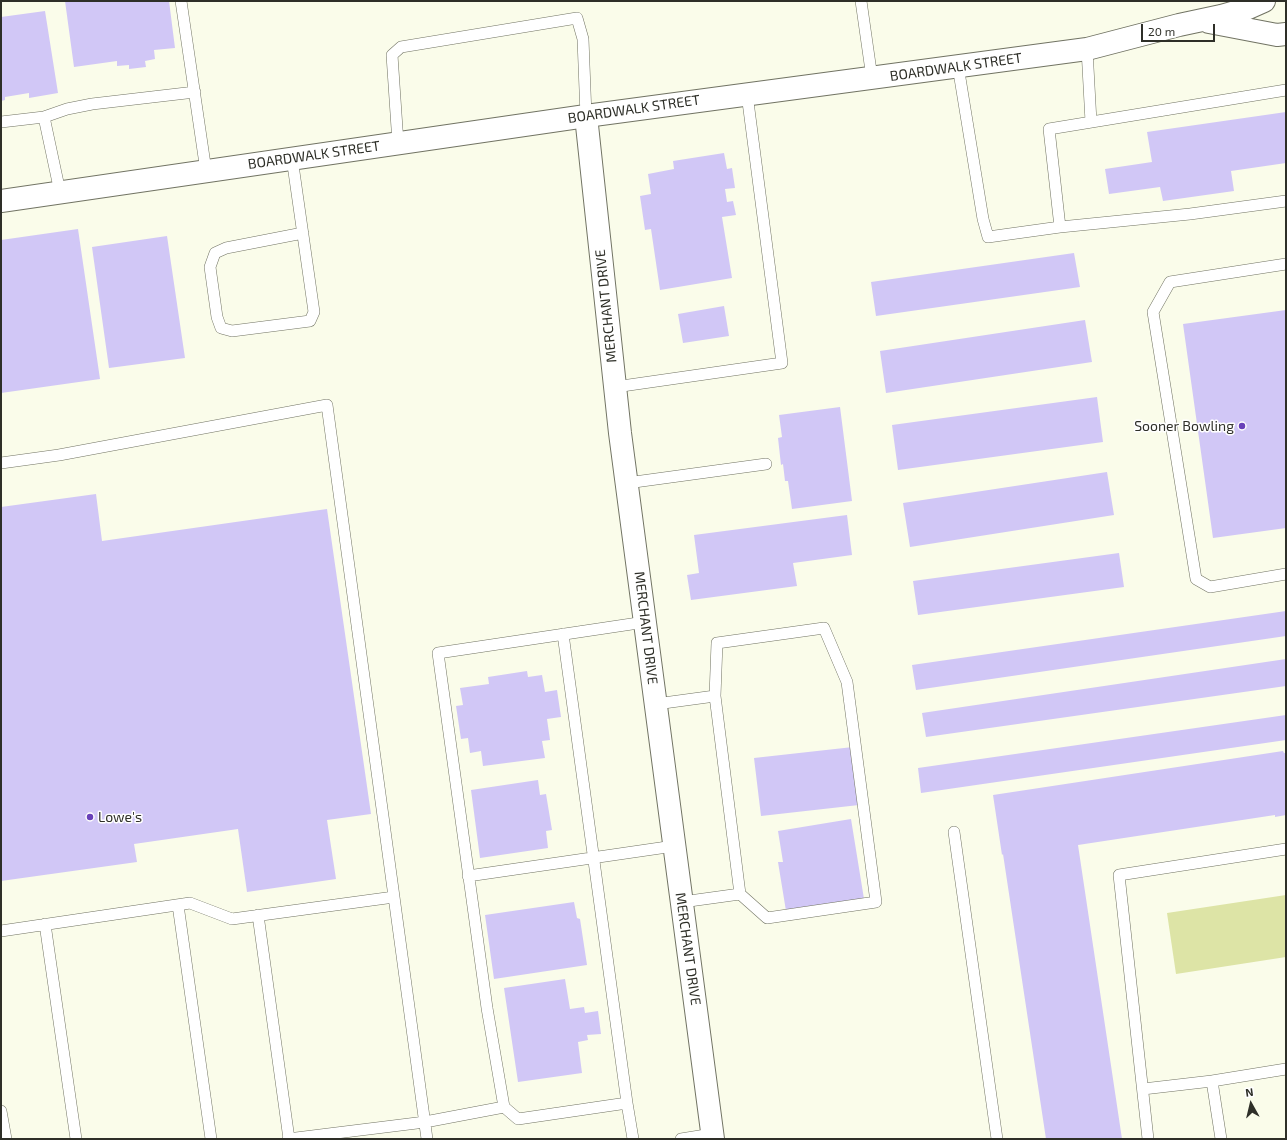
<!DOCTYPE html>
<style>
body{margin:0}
#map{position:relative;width:1287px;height:1140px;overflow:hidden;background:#fafcea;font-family:"Exo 2",sans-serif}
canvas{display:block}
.frame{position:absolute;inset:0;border:2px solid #2e2f28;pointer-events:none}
.north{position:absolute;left:1231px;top:1084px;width:40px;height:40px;-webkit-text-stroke:3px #fff;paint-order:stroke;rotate:352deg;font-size:11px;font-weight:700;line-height:16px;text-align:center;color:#2e2f28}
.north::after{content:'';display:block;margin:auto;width:14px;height:18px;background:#2e2f28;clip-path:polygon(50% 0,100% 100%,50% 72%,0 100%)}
.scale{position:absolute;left:1141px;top:24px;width:74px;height:18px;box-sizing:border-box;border:2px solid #2e2f28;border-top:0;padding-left:5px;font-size:12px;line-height:14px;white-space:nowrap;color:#2e2f28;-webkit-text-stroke:3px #fff;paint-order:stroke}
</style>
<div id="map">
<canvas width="1287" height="1140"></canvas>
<div class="frame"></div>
<div class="north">N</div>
<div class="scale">20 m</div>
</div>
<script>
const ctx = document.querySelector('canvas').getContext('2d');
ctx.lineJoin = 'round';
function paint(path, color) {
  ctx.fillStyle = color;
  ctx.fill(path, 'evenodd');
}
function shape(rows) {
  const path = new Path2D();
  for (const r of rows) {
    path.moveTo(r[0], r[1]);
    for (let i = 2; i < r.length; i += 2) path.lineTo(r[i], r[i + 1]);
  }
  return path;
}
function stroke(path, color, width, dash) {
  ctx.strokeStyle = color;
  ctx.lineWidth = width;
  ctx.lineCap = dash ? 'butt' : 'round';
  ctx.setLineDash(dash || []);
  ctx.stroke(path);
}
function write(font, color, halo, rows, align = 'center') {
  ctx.font = font + ' "Exo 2",sans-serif';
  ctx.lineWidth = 3;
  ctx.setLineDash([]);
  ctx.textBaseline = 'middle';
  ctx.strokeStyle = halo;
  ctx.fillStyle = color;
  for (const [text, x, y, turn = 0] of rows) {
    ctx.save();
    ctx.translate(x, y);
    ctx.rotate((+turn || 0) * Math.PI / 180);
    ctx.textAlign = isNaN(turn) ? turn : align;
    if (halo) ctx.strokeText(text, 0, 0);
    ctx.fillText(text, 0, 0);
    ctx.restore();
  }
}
const water = shape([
 [1286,895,1286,957,1176,974,1167,913]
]);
const building = shape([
 [65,1,169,1,175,48,154,50,155,59,145,61,146,67,129,69,129,65,117,66,117,61,74,67],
 [45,11,58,93,29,98,29,93,5,97,5,100,1,101,1,17],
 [1286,112,1286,163,1231,171,1234,191,1163,201,1160,187,1109,194,1105,169,1152,162,1147,132],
 [724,153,727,169,732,168,735,188,725,189,727,202,733,201,736,215,722,217,732,278,660,290,651,229,645,230,640,196,651,194,648,174,674,169,673,161],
 [78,229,100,379,1,393,1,240],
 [167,236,185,358,109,368,92,247],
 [1074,253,1080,287,876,316,871,282],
 [724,306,729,336,683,343,678,314],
 [1286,310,1286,528,1213,538,1183,324],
 [1085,320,1092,362,886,393,880,351],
 [1097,397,1103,442,898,470,892,425],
 [840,407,852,501,792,509,788,481,785,481,783,464,781,465,778,438,782,437,779,415],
 [1107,472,1114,515,910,547,903,503],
 [96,494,102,541,327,509,371,814,327,820,336,879,247,892,238,829,134,844,137,862,1,881,1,507],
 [847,515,852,555,793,563,797,586,691,600,687,575,699,573,694,535],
 [1119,553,1124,587,918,615,913,581],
 [1286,611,1286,636,916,690,912,665],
 [1286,659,1286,686,926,737,922,713],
 [527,671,528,677,542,675,545,692,557,690,561,717,547,719,550,740,542,741,545,758,483,766,481,751,470,753,468,738,461,739,456,706,463,705,460,688,489,684,488,677],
 [1286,715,1286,740,921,793,918,768],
 [853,747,859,805,761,816,754,758],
 [1283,751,1284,753,1286,753,1286,815,1275,817,1275,815,1078,845,1122,1139,1046,1139,1003,854,1002,855,993,795],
 [538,780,540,795,546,794,552,830,546,831,548,848,480,858,471,790],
 [851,819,864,899,786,911,778,862,783,862,778,831],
 [574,902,577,918,580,919,587,965,494,979,485,915],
 [565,979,570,1009,584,1007,585,1013,598,1011,601,1034,587,1035,588,1040,578,1042,582,1073,518,1082,504,988]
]);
const service = shape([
 [181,1,206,171],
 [861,1,872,78],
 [1087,49,1091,122],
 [958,66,983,219,988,237,1060,227,1190,214,1286,201],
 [44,117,67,109,92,104,195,92],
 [1,122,44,117,60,192],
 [398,143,392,55,401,47,577,18,583,39,586,116],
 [292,158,314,312,310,321,232,331,221,328,217,317,210,267,215,253,226,248,303,233],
 [1060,227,1049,129,1286,90],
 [1286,264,1170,282,1153,312,1196,579,1210,587,1286,574],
 [615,387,782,363,747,94],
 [1,463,59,455,327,405,427,1139],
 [627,483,766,464],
 [715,696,740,894],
 [656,704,715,696,717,643,824,628,847,682,876,902,767,918,740,894,682,902],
 [954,832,997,1139],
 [468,876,674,846],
 [178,905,211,1139],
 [258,915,289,1139],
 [45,924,76,1139],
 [1,931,190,903,232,919,394,897],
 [1212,1081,1221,1139],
 [1143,1089,1212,1081,1286,1069],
 [627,1103,633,1139],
 [504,1107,518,1119,627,1103,563,634],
 [1,1111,6,1139],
 [288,1139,425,1122,504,1107,487,1008,438,653,645,622],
 [681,1139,712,1134],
 [1148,1139,1119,875,1286,849]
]);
const minor = shape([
 [586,116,620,433,713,1139]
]);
const tertiary = shape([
 [1209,22,1277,35,1286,34],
 [1,201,586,116,1087,49,1179,25,1221,16,1246,9,1264,1]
]);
const markers = [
 [1242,426,4,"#6941b9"],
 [90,817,4,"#6941b9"]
];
const streetNames = [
 ["BOARDWALK STREET",956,67,-8],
 ["BOARDWALK STREET",634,109,-8],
 ["BOARDWALK STREET",314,155,-8],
 ["MERCHANT DRIVE",606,306,-96],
 ["MERCHANT DRIVE",646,628,83],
 ["MERCHANT DRIVE",688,949,82]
];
const poiNames = [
 ["Sooner Bowling",1234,426],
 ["Lowe's",98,817,"left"]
];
paint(water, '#dde4a6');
paint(building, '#d1c7f6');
stroke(service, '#717363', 12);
stroke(minor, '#717363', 24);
stroke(tertiary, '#717363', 24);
stroke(service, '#fff', 11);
stroke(minor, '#fff', 22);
stroke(tertiary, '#fff', 22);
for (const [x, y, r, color] of markers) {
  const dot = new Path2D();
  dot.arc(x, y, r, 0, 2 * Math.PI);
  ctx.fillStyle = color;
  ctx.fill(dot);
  stroke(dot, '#fff', 1.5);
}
write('14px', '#2e2f28', '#fff', streetNames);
write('14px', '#2e2f28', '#fff', poiNames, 'right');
</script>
